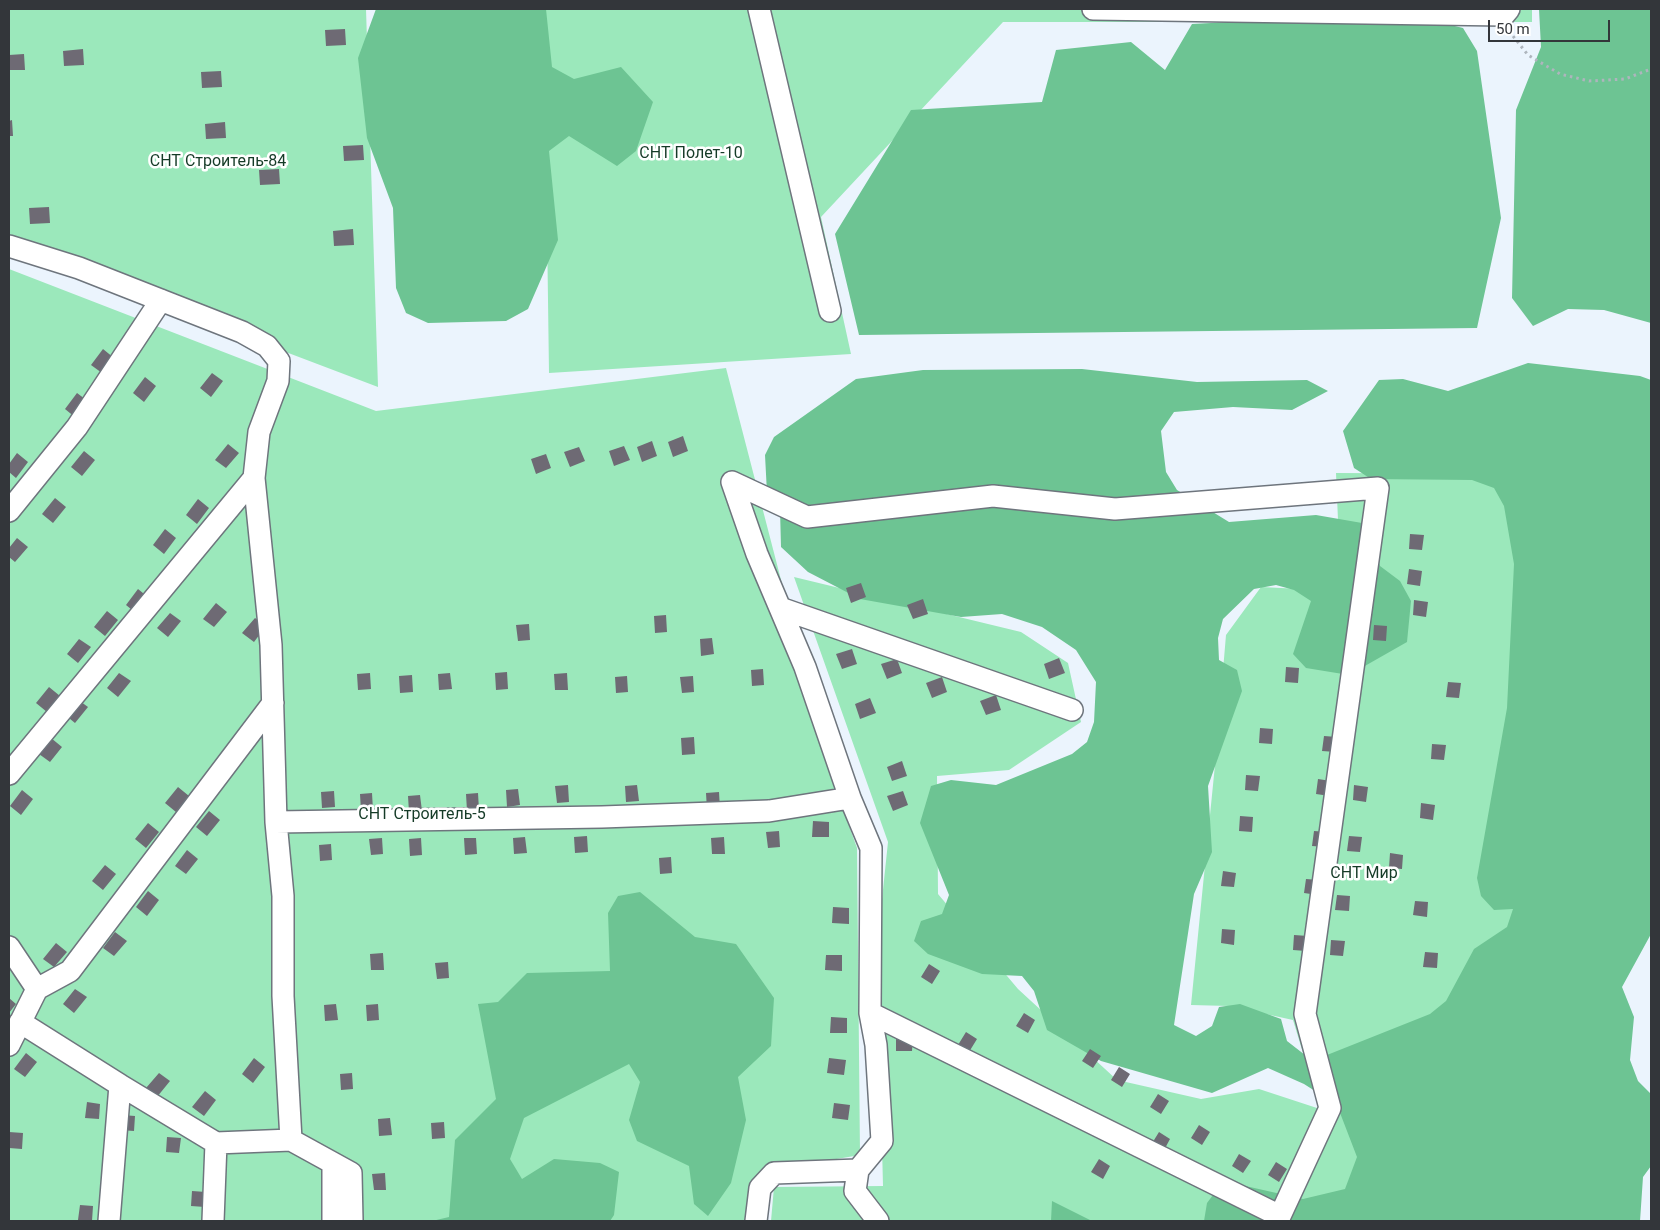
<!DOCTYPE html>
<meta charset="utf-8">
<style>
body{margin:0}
#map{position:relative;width:1660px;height:1230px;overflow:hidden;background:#ebf4fd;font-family:Roboto,sans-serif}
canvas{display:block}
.frame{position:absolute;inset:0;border:10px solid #33363a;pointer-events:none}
.scale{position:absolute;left:1488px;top:20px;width:122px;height:22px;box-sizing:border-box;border:2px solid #33363a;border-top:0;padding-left:6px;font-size:15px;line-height:18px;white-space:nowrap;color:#33363a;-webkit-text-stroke:4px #fff;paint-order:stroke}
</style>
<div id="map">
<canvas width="1660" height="1230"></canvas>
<div class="frame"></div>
<div class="scale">50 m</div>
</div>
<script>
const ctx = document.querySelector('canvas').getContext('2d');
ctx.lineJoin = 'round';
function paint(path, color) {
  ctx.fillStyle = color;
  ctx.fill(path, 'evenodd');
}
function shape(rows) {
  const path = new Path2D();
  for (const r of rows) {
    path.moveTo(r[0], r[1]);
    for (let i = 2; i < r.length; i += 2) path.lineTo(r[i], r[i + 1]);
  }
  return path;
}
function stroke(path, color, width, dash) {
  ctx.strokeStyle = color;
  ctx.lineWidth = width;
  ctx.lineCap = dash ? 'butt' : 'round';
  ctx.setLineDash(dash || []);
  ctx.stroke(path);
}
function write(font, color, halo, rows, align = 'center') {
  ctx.font = font + ' Roboto,sans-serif';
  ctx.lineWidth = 5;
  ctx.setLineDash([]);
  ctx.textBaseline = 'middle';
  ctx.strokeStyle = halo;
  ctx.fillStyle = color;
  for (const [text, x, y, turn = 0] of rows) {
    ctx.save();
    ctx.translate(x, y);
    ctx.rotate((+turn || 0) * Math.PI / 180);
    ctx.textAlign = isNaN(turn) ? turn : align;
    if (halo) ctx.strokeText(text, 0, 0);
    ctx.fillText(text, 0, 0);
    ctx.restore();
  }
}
const green = shape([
 [9,9,366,9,378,387,9,247],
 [544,9,1532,9,1532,22,1003,22,821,217,851,354,549,373],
 [9,269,376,411,726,368,834,784,857,848,860,1155,761,1172,754,1221,9,1221],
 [1336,473,1537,474,1511,1221,771,1221,774,1187,883,1186,877,947,888,842,794,577,1021,632,1068,663,1081,722,1009,770,937,776,938,894,1018,989,1117,1080,1201,1099,1259,1089,1320,1109,1293,1020,1229,1006,1191,1005,1215,765,1226,635,1261,587,1341,591]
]);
const forest = shape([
 [376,9,546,9,552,67,574,79,621,67,653,102,636,151,617,166,569,136,549,151,558,240,528,309,506,321,428,323,406,313,396,288,393,208,367,138,358,58],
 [1539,9,1651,9,1651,323,1604,310,1568,309,1533,326,1512,298,1516,110,1541,47],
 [1402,13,1463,28,1477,51,1501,218,1477,328,859,335,835,234,911,110,1042,102,1056,50,1131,42,1165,70,1192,24],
 [1528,363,1640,376,1651,380,1651,934,1622,987,1634,1017,1630,1060,1638,1081,1651,1094,1651,1166,1643,1177,1640,1221,1204,1221,1207,1203,1219,1187,1241,1185,1303,1199,1345,1189,1357,1157,1337,1105,1304,1084,1268,1068,1212,1093,1101,1061,1047,1030,1034,991,1022,976,982,974,928,954,914,941,921,921,942,914,949,895,920,823,931,786,951,780,996,785,1072,754,1087,742,1094,722,1096,682,1076,650,1042,627,1002,614,961,617,860,599,808,572,781,547,780,509,767,493,765,455,774,437,856,379,923,370,1082,369,1197,382,1307,380,1328,391,1292,410,1233,407,1174,412,1161,431,1166,472,1177,490,1229,522,1316,515,1362,523,1380,566,1400,581,1411,601,1407,642,1349,675,1306,668,1293,654,1311,601,1294,590,1276,585,1254,589,1223,619,1218,638,1219,660,1237,670,1242,691,1208,786,1212,852,1194,894,1174,1025,1196,1036,1212,1026,1219,1007,1240,1004,1281,1019,1287,1041,1305,1055,1327,1055,1430,1014,1446,1001,1474,949,1507,927,1513,909,1494,910,1481,896,1477,878,1507,708,1514,564,1504,506,1494,488,1472,480,1371,479,1354,468,1343,431,1379,380,1403,379,1448,391],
 [640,892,695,937,736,944,774,998,771,1046,738,1077,746,1120,731,1183,708,1216,694,1204,689,1166,637,1141,629,1120,640,1082,629,1064,524,1118,510,1159,522,1179,554,1159,600,1163,619,1172,614,1215,610,1221,432,1221,449,1217,455,1140,496,1099,478,1004,498,1002,527,973,610,971,608,913,618,896],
 [1052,1201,1092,1221,1051,1221]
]);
const building = shape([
 [345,29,346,45,326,46,325,30],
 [83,49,84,65,64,66,63,51],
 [24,54,25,70,9,70,9,55],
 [221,71,222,87,202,88,201,72],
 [12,120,13,136,9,136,9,121],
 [225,122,226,138,206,139,205,124],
 [363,145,364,160,344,161,343,146],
 [279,169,280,184,260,185,259,170],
 [49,207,50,223,30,224,29,208],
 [353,229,354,245,334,246,333,231],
 [103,349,114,358,102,373,91,365],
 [212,373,223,381,211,397,200,388],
 [145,377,156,386,144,402,133,393],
 [77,393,89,402,76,418,65,409],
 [683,436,688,451,673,457,668,442],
 [652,441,657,456,642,462,637,447],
 [228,444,239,453,226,468,215,460],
 [624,446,630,460,614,466,609,451],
 [579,447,585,461,570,467,564,452],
 [84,451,95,460,82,476,71,467],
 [17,453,28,462,16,478,9,472,9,464],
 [546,454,551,468,536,474,531,459],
 [55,498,66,507,53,523,42,514],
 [198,499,209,508,197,524,186,515],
 [165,529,176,538,164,554,153,545],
 [1410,534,1424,535,1422,550,1409,549],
 [17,538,28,547,15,562,9,557,9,548],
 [1409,569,1422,571,1420,586,1407,584],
 [861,583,866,597,851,603,846,588],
 [138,589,149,598,137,614,126,605],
 [923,599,928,614,913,619,907,605],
 [1414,600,1428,602,1426,617,1413,615],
 [216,603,227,612,214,627,203,619],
 [107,611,118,620,105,636,94,627],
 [170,613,181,621,168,637,157,628],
 [666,615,667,632,655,633,654,616],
 [255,618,266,626,254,642,242,633],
 [529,624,530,640,518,641,516,625],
 [1374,625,1387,626,1386,641,1373,640],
 [712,638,714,654,701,656,700,639],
 [79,639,91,647,78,663,67,654],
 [852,649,857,664,842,669,836,654],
 [1059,658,1065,673,1049,679,1044,664],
 [897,659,902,673,887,679,881,664],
 [1286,667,1299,668,1298,683,1285,682],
 [763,669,764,685,752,686,751,670],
 [507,672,508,689,496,690,495,673],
 [119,673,131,681,118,697,107,688],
 [370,673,371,689,358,690,357,674],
 [450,673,452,689,439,690,438,674],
 [567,673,568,690,555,690,554,674],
 [412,675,413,692,400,693,399,676],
 [627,676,628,692,616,693,615,677],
 [693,676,694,692,682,693,680,677],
 [942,677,947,692,932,698,926,683],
 [1448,682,1461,683,1459,698,1446,697],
 [49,687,60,696,47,712,36,703],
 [996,695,1001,710,986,715,980,701],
 [870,698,876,713,860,719,855,704],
 [77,699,88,707,75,723,64,714],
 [1260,728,1273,729,1272,744,1259,743],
 [1324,736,1337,737,1336,752,1322,751],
 [694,737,695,754,682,755,681,738],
 [51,738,62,747,50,762,39,754],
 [1432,744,1446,745,1444,760,1431,759],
 [902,761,907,776,892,781,887,767],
 [1246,775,1260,776,1258,791,1245,790],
 [1318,779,1331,781,1330,796,1316,794],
 [568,785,569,802,557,803,555,786],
 [637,785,639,801,626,802,625,786],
 [1354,785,1368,787,1366,802,1353,800],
 [178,787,189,796,176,812,165,803],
 [518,789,520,805,507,807,506,790],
 [22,790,33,799,21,815,10,806],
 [334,791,335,807,322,808,321,792],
 [903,791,908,805,893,811,887,796],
 [719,792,720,809,707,810,706,793],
 [372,793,373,810,361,811,360,794],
 [478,793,479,810,467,811,466,794],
 [420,795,422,811,409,812,408,796],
 [1421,803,1435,805,1433,820,1420,818],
 [209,811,220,820,207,836,196,827],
 [1240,816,1253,817,1252,832,1239,831],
 [813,821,829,822,829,837,812,837],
 [148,823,159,832,146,848,135,839],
 [779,831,780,847,768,848,766,832],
 [1314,831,1327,832,1326,847,1312,846],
 [587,836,588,852,575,853,574,837],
 [1349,836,1362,837,1360,852,1347,851],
 [525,837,527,853,514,854,513,838],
 [724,837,725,854,712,854,711,838],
 [382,838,383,854,371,855,369,839],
 [421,838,422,855,410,856,409,839],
 [464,838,476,838,477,854,465,855],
 [331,844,332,860,320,861,319,845],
 [187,850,198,859,186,874,175,866],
 [1390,853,1403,855,1402,869,1389,868],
 [671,857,672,873,660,874,659,858],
 [105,865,116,874,103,890,92,881],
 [1223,871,1236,873,1234,887,1221,886],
 [1306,879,1319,880,1318,895,1304,893],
 [148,891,159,900,147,916,136,907],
 [1337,895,1350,896,1349,911,1335,910],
 [1415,901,1428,902,1427,917,1413,915],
 [833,907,849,908,849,924,832,923],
 [1222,929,1235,930,1234,945,1221,943],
 [115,932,127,941,114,956,103,948],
 [1294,935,1308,936,1306,951,1293,950],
 [1331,940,1345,941,1343,956,1330,955],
 [56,943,67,952,54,967,43,959],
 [1425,952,1438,953,1437,968,1423,967],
 [383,953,384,970,371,970,370,954],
 [826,955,842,955,842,971,825,970],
 [448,962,449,978,437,979,435,963],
 [929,964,940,971,932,984,921,977],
 [75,989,87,997,74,1013,63,1004],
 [9,998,16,1004,9,1013],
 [336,1004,338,1020,325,1021,324,1005],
 [378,1004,379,1020,367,1021,366,1005],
 [1024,1013,1035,1020,1028,1033,1016,1026],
 [831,1017,847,1018,847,1033,830,1033],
 [966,1032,977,1039,969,1052,958,1045],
 [896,1035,913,1036,912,1051,896,1051],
 [1090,1049,1101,1056,1093,1068,1082,1061],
 [26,1053,37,1062,25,1077,14,1069],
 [254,1058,265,1067,253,1083,242,1074],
 [829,1058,846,1060,844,1075,827,1073],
 [1119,1067,1130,1074,1122,1087,1111,1080],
 [159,1073,170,1081,157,1097,146,1088],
 [352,1073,353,1089,341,1090,340,1074],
 [205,1091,216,1100,204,1116,192,1107],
 [1158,1094,1169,1101,1161,1114,1150,1107],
 [87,1102,100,1104,99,1119,85,1118],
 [834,1103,850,1105,848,1120,832,1118],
 [122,1115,135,1116,134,1131,120,1130],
 [390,1118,392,1135,379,1136,378,1119],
 [444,1122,445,1138,432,1139,431,1123],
 [1199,1125,1210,1132,1202,1145,1191,1138],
 [9,1132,23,1133,22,1149,9,1148],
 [1159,1132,1170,1139,1163,1152,1151,1145],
 [167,1137,181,1138,179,1153,166,1152],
 [1239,1154,1251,1161,1243,1173,1232,1166],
 [1099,1159,1110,1166,1103,1179,1091,1172],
 [1276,1162,1287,1169,1279,1182,1268,1175],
 [385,1173,386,1190,374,1190,372,1174],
 [192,1191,206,1192,205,1207,191,1206],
 [80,1205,93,1206,92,1221,78,1220]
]);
const path = shape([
 [1509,31,1528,55,1560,74,1589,81,1625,79,1651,69]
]);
const minor = shape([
 [759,9,830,311],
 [1093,9,1504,15,1509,9],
 [9,246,79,268,242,332,267,346,279,361,278,381,259,432,254,478,271,645,276,822,283,896,283,996,291,1140],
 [9,511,77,427,161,300],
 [780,608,1072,710],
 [9,774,254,478],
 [850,798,805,667,757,554,732,482,807,517,993,496,1115,509,1378,488,1305,1014,1330,1108,1280,1216,870,1013],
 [276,822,602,817,769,811,850,798,871,848,870,1013,876,1045,882,1141,858,1170,774,1173,760,1188,756,1221],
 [9,947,37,989],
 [20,1022,120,1085],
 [9,1045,37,989,70,971,273,703],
 [858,1170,855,1191,878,1221],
 [109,1221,120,1085,216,1143,291,1140,351,1173,352,1221],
 [213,1221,216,1143],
 [333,1221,333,1163]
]);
const parkNames = [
 ["СНТ Полет-10",691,154],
 ["СНТ Строитель-84",218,162],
 ["СНТ Строитель-5",422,815],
 ["СНТ Мир",1364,874]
];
paint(green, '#9be8bb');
paint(forest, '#6dc493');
paint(building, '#6e6a74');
stroke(minor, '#6e757d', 24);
stroke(path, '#aeb5bd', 3, [2.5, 4]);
stroke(minor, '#fff', 21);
write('16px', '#153b27', '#fff', parkNames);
</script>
